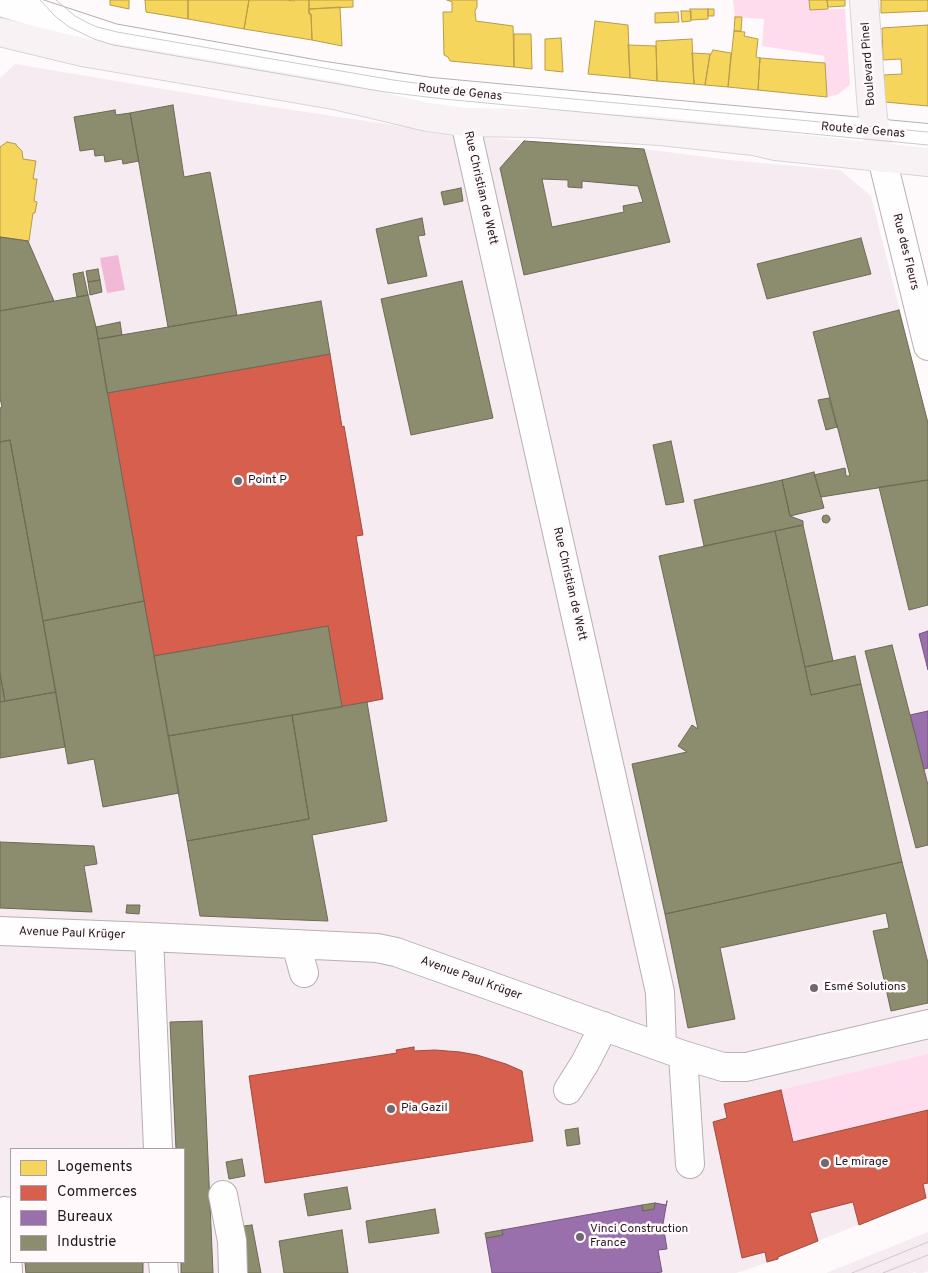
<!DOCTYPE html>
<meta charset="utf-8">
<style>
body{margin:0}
#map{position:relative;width:928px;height:1273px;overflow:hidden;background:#fefafc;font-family:Overpass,sans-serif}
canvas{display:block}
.legend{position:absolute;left:10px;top:1148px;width:175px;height:115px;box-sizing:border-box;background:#fff9fc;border:1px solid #a7a0a4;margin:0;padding:6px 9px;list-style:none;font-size:15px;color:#241a1f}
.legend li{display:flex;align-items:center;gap:10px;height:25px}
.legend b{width:25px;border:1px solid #a7a0a4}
</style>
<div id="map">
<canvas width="928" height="1273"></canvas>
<ul class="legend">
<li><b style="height:14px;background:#f6d55c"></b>Logements</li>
<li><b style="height:14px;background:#d6604d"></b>Commerces</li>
<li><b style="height:14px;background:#9970ab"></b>Bureaux</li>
<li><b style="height:14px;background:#8c8c6e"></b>Industrie</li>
</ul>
</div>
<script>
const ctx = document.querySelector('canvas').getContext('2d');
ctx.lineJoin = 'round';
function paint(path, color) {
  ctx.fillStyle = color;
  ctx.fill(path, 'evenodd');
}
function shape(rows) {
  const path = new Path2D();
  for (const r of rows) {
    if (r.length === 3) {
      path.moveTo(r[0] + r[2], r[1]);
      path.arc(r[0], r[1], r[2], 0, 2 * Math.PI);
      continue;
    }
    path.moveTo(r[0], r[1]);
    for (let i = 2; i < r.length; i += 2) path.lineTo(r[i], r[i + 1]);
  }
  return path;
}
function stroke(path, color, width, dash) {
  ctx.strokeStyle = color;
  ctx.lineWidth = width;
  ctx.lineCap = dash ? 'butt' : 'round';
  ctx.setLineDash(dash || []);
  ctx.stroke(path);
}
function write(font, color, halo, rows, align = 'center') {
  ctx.font = font + ' Overpass,sans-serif';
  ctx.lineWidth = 5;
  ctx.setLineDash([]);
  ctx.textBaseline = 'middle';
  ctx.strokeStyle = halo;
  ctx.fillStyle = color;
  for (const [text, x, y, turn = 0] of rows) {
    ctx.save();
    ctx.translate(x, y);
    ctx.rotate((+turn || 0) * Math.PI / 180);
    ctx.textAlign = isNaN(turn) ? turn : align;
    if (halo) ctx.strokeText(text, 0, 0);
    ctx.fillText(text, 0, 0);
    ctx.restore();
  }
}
const built = shape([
 [15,64,259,105,447,133,524,141,644,149,729,160,840,170,871,196,928,422,928,1197,778,1257,778,1259,736,1273,0,1273,0,78],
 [11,1149,184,1149,184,1262,11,1262],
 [928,1232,928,1271,923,1273,916,1273,915,1272,912,1273,826,1273]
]);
const green = shape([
 [733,0,809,0,810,10,845,9,850,85,837,95,827,97,824,56,762,46,764,19,735,17],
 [928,1054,928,1110,793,1142,781,1090]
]);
const water = shape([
 [118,255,125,290,107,293,100,258]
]);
const homes = shape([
 [110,0,129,0,129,9,110,5,110,0],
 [145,0,188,0,188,19,146,12,145,0],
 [188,0,249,0,244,29,188,19,188,0],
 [249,0,286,0,294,1,294,0,309,0,309,14,311,14,312,40,244,29,249,0],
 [309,0,353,0,353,7,309,9,309,0],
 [447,0,477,0,477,7,475,11,476,21,513,26,514,67,450,61,448,57,444,55,443,12,452,12,452,2,447,0],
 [809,0,827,0,828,9,810,10,809,0],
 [827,0,845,0,845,6,828,7,827,0],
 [881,0,928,0,928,11,881,13,881,0],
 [340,7,342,46,312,40,311,14,309,14,309,9,340,7],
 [690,9,708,9,708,19,691,20,690,9],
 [708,9,714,9,714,16,708,16,708,9],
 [681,11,691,11,691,21,682,22,681,11],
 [678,12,679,22,655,23,655,13,678,12],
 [735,17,742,17,741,31,734,31,735,17],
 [595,21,628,25,630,78,588,74,595,21],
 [928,25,928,106,885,102,884,75,902,74,901,59,883,60,882,28,928,25],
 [734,31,745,32,744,36,758,39,756,57,760,58,758,90,728,87,734,31],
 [514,34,531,34,532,69,514,67,514,34],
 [561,38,563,72,545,70,545,39,561,38],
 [692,39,694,84,657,81,656,41,692,39],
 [628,45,656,46,657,81,630,78,628,45],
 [713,50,731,53,728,87,705,85,710,54,711,54,713,50],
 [692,53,710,54,705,85,694,84,692,53],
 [760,58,825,63,827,97,758,90,760,58],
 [7,142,16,144,16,145,22,151,23,159,36,161,33,179,37,179,34,201,37,202,35,213,33,213,29,241,0,237,0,147,7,142]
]);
const shops = shape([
 [330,354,342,427,344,426,363,535,356,536,383,699,342,707,328,626,154,656,107,393,330,354],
 [414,1047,414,1051,435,1050,460,1052,477,1055,506,1064,522,1071,533,1141,265,1183,249,1076,397,1053,396,1050,414,1047],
 [781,1090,793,1142,928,1110,928,1183,923,1184,926,1198,859,1225,853,1202,810,1213,818,1241,778,1257,778,1259,767,1262,765,1252,742,1258,713,1122,727,1118,724,1104,781,1090]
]);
const offices = shape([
 [928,631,928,670,919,634,928,631],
 [928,711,928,768,924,769,910,715,928,711],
 [667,1201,663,1224,667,1249,658,1250,662,1272,654,1273,492,1273,486,1238,503,1235,502,1230,642,1205,643,1211,654,1209,655,1203,666,1205,667,1201]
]);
const industry = shape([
 [173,105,184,177,210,172,237,315,168,327,130,113,173,105],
 [115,110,116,115,130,113,139,161,123,164,122,159,105,162,104,155,95,156,94,149,80,151,74,117,115,110],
 [524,141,644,149,670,242,524,275,500,168,524,141],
 [542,179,568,180,568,187,582,188,582,181,638,186,643,202,623,206,624,212,552,227,542,179],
 [461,188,463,201,444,205,441,192,461,188],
 [422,218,425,235,418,236,427,276,388,284,376,229,422,218],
 [0,237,28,241,54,301,0,311,0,237],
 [861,238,871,274,767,299,757,264,861,238],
 [98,269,100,280,88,282,86,271,98,269],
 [83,272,88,295,77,297,73,274,83,272],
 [100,280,102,292,90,295,88,282,100,280],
 [462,281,493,418,411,435,381,299,462,281],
 [88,295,96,327,144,601,43,621,10,440,0,442,0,408,2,407,0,398,0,311,88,295],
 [321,301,330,354,107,393,98,339,321,301],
 [899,310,928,423,928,480,821,497,814,475,845,468,846,476,850,476,813,332,899,310],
 [120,322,122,335,98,339,96,327,120,322],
 [829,398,837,427,826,430,818,400,829,398],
 [10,440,56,692,5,701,0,674,0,442,10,440],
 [671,441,684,502,666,505,653,445,671,441],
 [814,472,824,508,790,516,782,480,814,472],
 [782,480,790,516,803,521,803,525,704,546,694,500,782,480],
 [928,480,928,605,909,610,879,487,928,480],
 [826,519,4],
 [803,525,833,661,805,667,775,531,803,525],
 [775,531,811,695,861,684,902,862,665,914,632,764,687,752,678,746,692,725,698,729,659,556,775,531],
 [144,601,179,793,103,807,94,759,68,764,43,621,144,601],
 [328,626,342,707,168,736,154,656,328,626],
 [892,645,928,785,928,845,916,848,865,651,892,645],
 [855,656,861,684,811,695,805,667,855,656],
 [0,674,5,701,0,702,0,674],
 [56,692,65,747,0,758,0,702,56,692],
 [367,702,387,821,312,835,328,921,273,919,200,916,187,841,309,819,292,715,367,702],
 [292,715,309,819,187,841,168,736,292,715],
 [0,842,94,846,97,864,84,866,92,912,0,908,0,842],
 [902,862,928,963,928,1003,891,1011,873,931,889,928,886,913,720,948,735,1019,688,1028,665,914,902,862],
 [127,905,140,905,139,914,126,913,127,905],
 [202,1021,213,1273,181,1273,181,1262,184,1262,184,1149,176,1149,170,1022,202,1021],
 [578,1128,580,1144,567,1146,565,1130,578,1128],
 [242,1159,245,1176,229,1179,226,1162,242,1159],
 [347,1187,351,1209,308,1216,304,1194,347,1187],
 [655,1203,654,1209,643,1211,642,1205,655,1203],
 [435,1209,439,1233,369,1243,366,1221,435,1209],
 [252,1225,261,1273,244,1273,236,1227,252,1225],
 [342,1230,348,1273,284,1273,279,1241,342,1230],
 [502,1230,503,1235,486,1238,485,1233,502,1230],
 [25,1262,143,1262,143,1273,26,1273,25,1262]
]);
const minor = shape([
 [0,2,31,11,113,38,319,75,431,92,928,138],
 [465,122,660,992,662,1047],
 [882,158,928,346],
 [0,931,149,937,377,948,396,952,683,1055,723,1067,746,1067,928,1024],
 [149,937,158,1149],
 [296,944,304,973],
 [683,1055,690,1164],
 [568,1090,585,1063,604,1026],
 [223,1195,232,1241,233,1273],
 [0,1212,5,1211,8,1273],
 [163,1262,164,1273]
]);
const major = shape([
 [864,0,871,98,873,118,882,158],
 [0,32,82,52,334,95,427,117,465,122,533,123,660,131,754,141,776,146,928,162]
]);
const tram = shape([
 [40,0,55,16,69,27,94,39,113,45,385,92,444,99,928,145],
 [56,0,75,16,88,23,97,27,117,32,393,80,445,87,928,132],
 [852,1273,928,1242],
 [883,1273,928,1255]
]);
const markers = [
 [238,481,5,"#70686c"],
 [814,988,5,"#70686c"],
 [391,1109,5,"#70686c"],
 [825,1163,5,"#70686c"],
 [580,1237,5,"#70686c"]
];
const streetNames = [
 ["Boulevard Pinel",869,64,-94],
 ["Route de Genas",460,93,6],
 ["Route de Genas",863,131,5],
 ["Rue Christian de Wett",480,188,77],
 ["Rue des Fleurs",905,252,76],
 ["Rue Christian de Wett",569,584,77],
 ["Avenue Paul Krüger",72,934,2],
 ["Avenue Paul Krüger",471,979,20]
];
const poiNames = [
 ["Point P",248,481],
 ["Esmé Solutions",824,988],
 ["Pia Gazil",401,1109],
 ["Le mirage",835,1163],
 ["Vinci Construction",590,1230],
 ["France",590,1244]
];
paint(built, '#f5ebf0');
paint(green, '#fedced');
paint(water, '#f2b9d7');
paint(homes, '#f6d55c');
stroke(homes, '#b79d4a', 1);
paint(shops, '#d6604d');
stroke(shops, '#a14b3f', 1);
paint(offices, '#9970ab');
stroke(offices, '#765681', 1);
paint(industry, '#8c8c6e');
stroke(industry, '#6d6a56', 1);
stroke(minor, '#b7b0b3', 30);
stroke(major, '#d8d4d6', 30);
stroke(minor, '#fffeff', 28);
stroke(major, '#f8f2f5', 28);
stroke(tram, '#cccacb', 1);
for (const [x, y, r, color] of markers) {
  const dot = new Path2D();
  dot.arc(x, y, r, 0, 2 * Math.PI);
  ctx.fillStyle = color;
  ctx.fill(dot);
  stroke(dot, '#fff9fc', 2);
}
write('12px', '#241a1f', '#fff9fc', streetNames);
write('12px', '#241a1f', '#fff9fc', poiNames, 'left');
</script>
